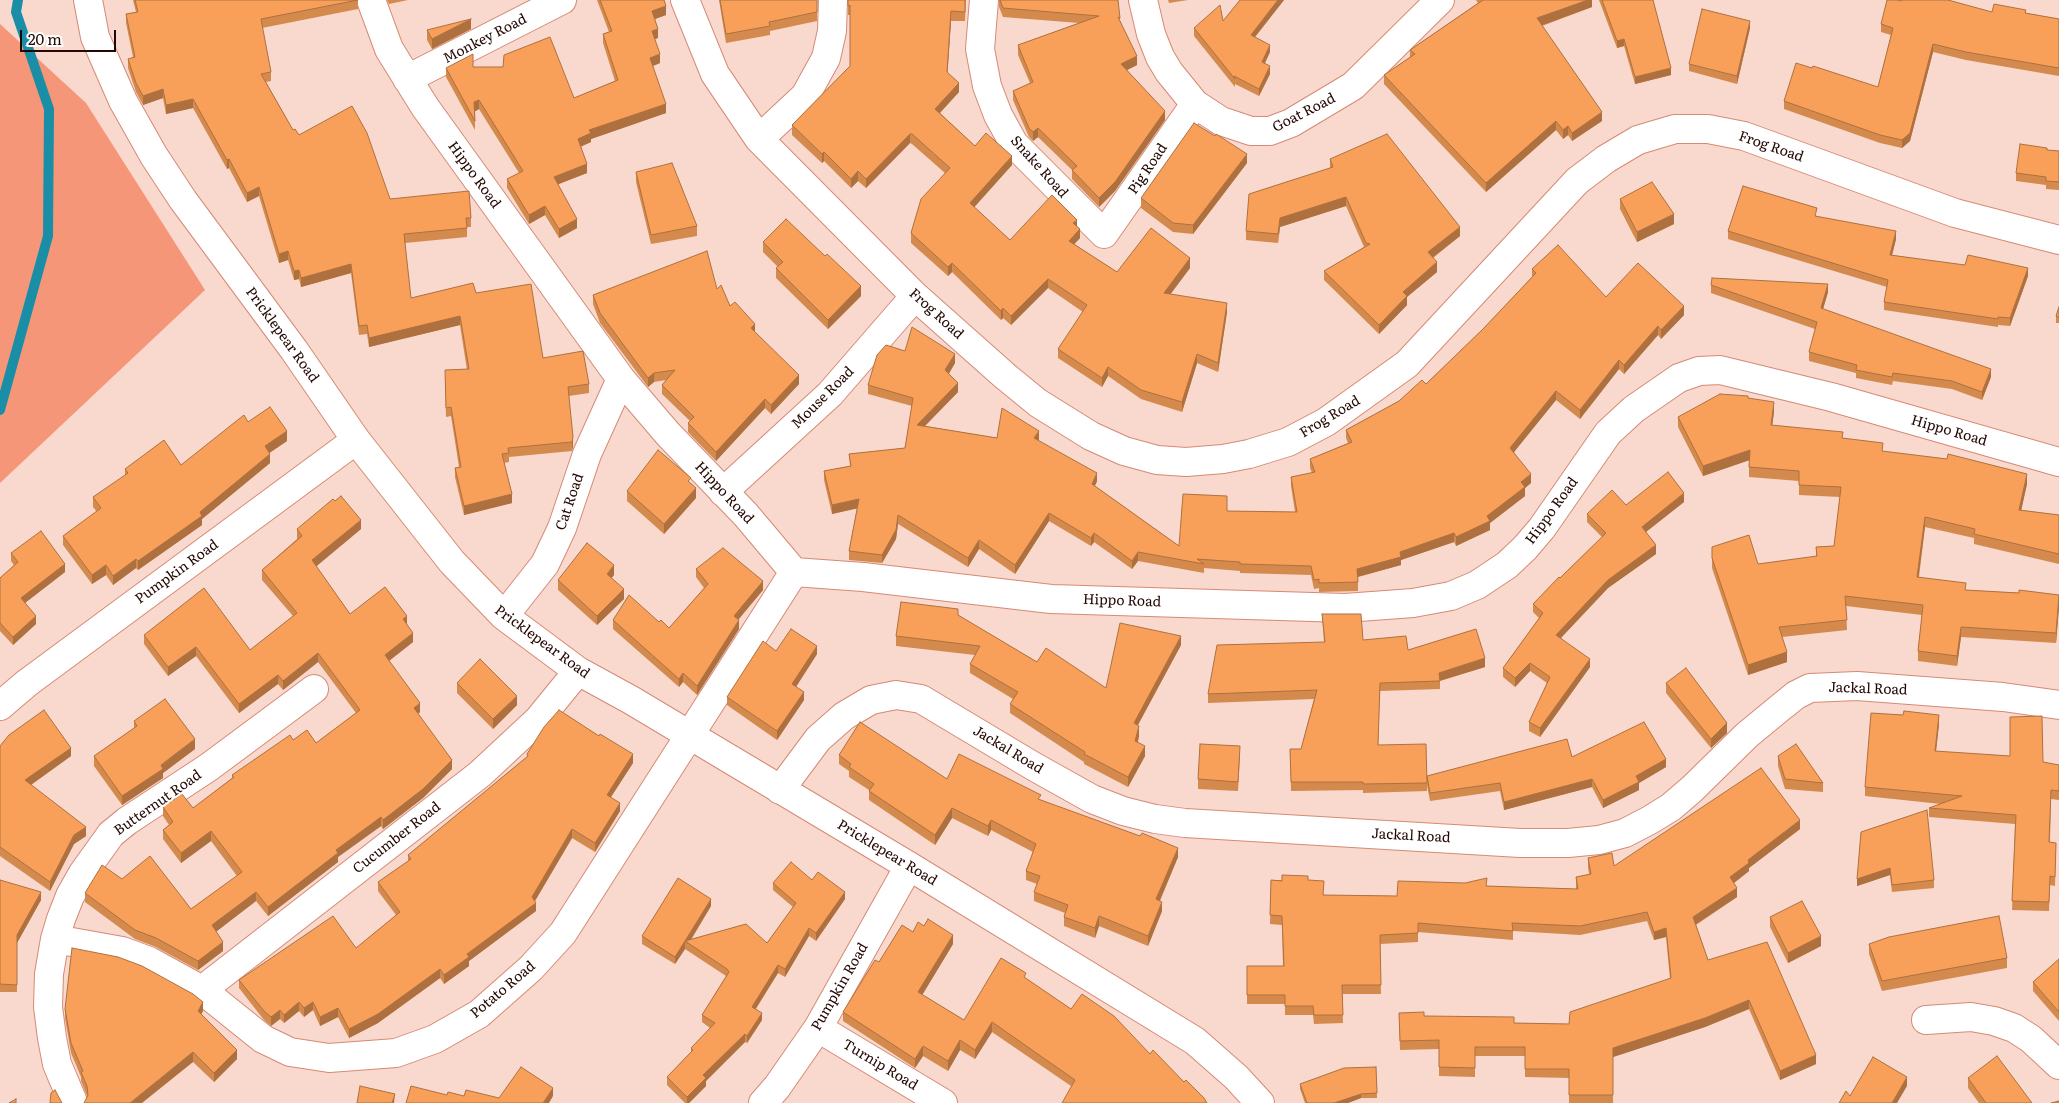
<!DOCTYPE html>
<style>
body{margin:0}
#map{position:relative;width:2059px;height:1103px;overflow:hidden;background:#f9d8ce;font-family:Literata,serif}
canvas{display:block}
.scale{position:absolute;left:20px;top:30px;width:96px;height:22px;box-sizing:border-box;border:2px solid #220702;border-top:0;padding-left:6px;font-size:15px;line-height:18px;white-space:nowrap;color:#220702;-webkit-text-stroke:4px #fff;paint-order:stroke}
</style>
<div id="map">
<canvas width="2059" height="1103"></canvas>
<div class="scale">20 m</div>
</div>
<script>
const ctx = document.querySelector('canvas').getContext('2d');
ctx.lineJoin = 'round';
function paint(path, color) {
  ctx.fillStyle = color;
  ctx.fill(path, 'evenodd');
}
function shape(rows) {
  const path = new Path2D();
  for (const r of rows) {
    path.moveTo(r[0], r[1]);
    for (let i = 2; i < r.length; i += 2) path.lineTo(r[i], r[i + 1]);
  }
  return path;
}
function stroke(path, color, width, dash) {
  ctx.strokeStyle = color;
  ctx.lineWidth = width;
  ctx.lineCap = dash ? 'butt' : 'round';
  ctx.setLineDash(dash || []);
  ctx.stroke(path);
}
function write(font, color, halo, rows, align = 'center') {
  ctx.font = font + ' Literata,serif';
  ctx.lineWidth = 4.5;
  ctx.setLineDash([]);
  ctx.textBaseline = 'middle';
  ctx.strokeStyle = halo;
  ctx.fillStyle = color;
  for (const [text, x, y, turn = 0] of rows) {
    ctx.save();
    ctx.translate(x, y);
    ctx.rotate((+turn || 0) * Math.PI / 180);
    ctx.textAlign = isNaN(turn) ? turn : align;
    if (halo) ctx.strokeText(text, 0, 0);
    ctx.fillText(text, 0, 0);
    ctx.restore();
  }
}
const green = shape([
 [0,24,86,103,205,290,0,483]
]);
const stream = shape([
 [0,410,48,236,49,109,16,12,18,0]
]);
const minor = shape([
 [88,0,95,37,123,101,154,156,183,200,294,350,356,440,452,562,504,616,578,671,631,700,909,866,1195,1041,1236,1077,1260,1103],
 [371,0,389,49,425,107,621,379,668,434,746,515,794,572,863,577,1051,599,1345,608,1413,603,1451,596,1477,585,1507,565,1525,548,1542,528,1608,433,1634,409,1679,378,1699,371,1720,370,1831,397,2059,462],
 [685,0,715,74,759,139,915,296,1005,376,1038,403,1091,436,1124,451,1157,460,1186,462,1223,459,1249,454,1288,442,1326,422,1407,364,1577,181,1606,159,1638,140,1675,129,1708,129,1744,136,1955,213,2059,240],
 [984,0,980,49,987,86,998,115,1014,144,1104,234,1195,104],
 [1143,0,1151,34,1160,57,1169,72,1195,104,1221,121,1251,131,1270,131,1291,123,1353,86,1440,0],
 [407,79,562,0],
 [759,139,805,96,826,58,832,31,833,0],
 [723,492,830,394,915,296],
 [504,616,545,564,562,528,587,454,621,379],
 [0,706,27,683,356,440],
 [780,790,818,739,844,716,871,700,896,695,921,699,1033,766,1092,799,1123,811,1155,819,1185,823,1520,843,1568,843,1599,840,1625,833,1650,820,1671,807,1692,789,1747,735,1781,707,1796,695,1810,688,1857,686,2003,697,2059,705],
 [55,939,122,951,149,961,202,990,263,1039,290,1052,329,1058,396,1053,435,1039,479,1014,531,968,563,933,794,572],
 [202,990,480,774,538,720,578,671],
 [1926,1020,1971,1017,1994,1021,2014,1028,2031,1039,2059,1065],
 [818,1028,943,1103],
 [73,1102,57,1064,52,1038,48,1007,49,974,55,939,61,919,70,896,83,873,111,834,127,821,209,767,314,689],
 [763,1103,777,1087,818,1028,909,866]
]);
const wall = shape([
 [133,0,358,0,358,9,262,28,271,72,271,81,266,82,293,130,299,135,390,199,471,218,471,227,467,227,467,237,405,243,411,298,476,293,543,358,589,384,589,393,569,396,573,446,572,451,509,457,509,462,504,463,512,503,464,515,455,477,455,468,459,467,451,416,446,417,445,379,467,370,460,325,369,347,367,334,359,335,351,273,301,287,299,279,294,280,288,260,279,263,259,196,247,202,229,168,227,169,193,108,166,114,163,98,143,105,136,92,128,68,128,59,133,57,126,23,126,14,136,12],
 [387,0,408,0,389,4],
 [597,0,664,0,666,15,655,19,658,38,655,39,660,63,653,66,666,113,591,139,591,142,581,146,587,173,558,184,577,228,559,238,545,215,529,224,507,188,507,179,519,173,479,109,475,111,475,130,446,77,446,68,473,67,574,98,615,81,603,43,603,34,609,32],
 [719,0,817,0,817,21,770,31,770,35,726,43],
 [848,0,966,0,965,21,951,21,947,73,959,92,940,113,975,146,1012,165,974,207,1010,240,1077,226,1080,238,1074,244,1117,272,1190,268,1170,294,1227,312,1218,372,1197,363,1182,412,1141,399,1108,376,1102,387,1058,358,1058,349,1083,312,1048,288,1011,325,1003,318,1001,320,952,272,948,276,911,243,911,233,945,173,912,144,910,143,866,188,858,181,851,188,824,161,822,163,792,135,792,125,850,66,850,15,848,15],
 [999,0,1118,0,1120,21,1137,65,1127,70,1165,120,1115,191,1099,207,1072,179,1072,170,1038,137,1033,141,1029,137,1013,100,1013,91,1030,83,1018,55,1018,45,1079,23,1003,17,999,7],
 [1168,0,1188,0,1169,3],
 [1240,0,1284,0,1255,37,1270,52,1265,63,1270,74,1259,96,1235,84,1235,87,1194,36,1194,28,1223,21],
 [1476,0,1592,0,1592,7,1542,26,1602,121,1572,141,1568,135,1563,139,1556,130,1486,192,1384,84,1384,75,1410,57,1410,50,1478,3],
 [1599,0,1653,0,1671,75,1635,84,1624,46,1617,48],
 [1901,1,1992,12,2026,13,2059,19,2059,76,1966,60,1933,52,1910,141,1902,148,1880,143,1784,109,1784,101,1878,87,1891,35,1881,32,1881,24],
 [1750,28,1737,84,1689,71,1689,64],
 [471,29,432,49,427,40,427,30],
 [2047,150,2059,151,2059,190,2046,189,2046,185,2016,181,2016,173],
 [1330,159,1460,236,1433,258,1437,272,1407,297,1407,305,1379,334,1324,280,1324,271,1364,247,1346,206,1280,227,1278,243,1246,240,1246,231,1330,168],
 [1247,163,1193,234,1173,232,1141,208,1141,198],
 [636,172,697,226,697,236,651,244,636,182],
 [1620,199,1674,224,1637,242,1620,209],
 [1817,216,1896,239,1892,255,2028,276,2010,326,1998,325,1998,327,1884,310,1884,302,1887,287,1728,239,1728,231],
 [763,242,861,296,828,329,776,278,776,268,778,267,763,252],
 [1532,269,1606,297,1684,315,1661,339,1658,335,1624,374,1619,369,1580,419,1556,400,1514,452,1531,483,1525,488,1525,496,1490,523,1490,530,1456,546,1454,542,1401,560,1401,565,1358,577,1358,591,1319,592,1319,588,1314,589,1311,575,1240,573,1240,571,1204,568,1204,573,1138,561,1132,569,1094,542,1091,546,1049,521,1015,574,979,549,968,567,898,524,896,539,882,563,849,560,849,551,857,508,832,514,824,480,824,471,850,466,849,454,905,448,912,406,868,394,868,385,905,351,955,363,949,374,958,392,925,426,997,438,1038,440,1097,481,1095,486,1179,546,1227,511,1295,512,1291,486,1291,477,1312,473,1310,468,1310,459,1348,443,1346,438,1346,430,1399,401,1426,384,1483,329,1532,277],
 [1711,285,1828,292,1823,309,1991,377,1982,400,1952,389,1893,381,1892,385,1856,378,1856,373,1809,361,1809,352,1815,329,1711,293],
 [717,289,730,306,755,332,799,384,771,414,765,408,716,461,688,432,688,423,690,421,662,394,662,385,666,380,654,382,648,387,600,323,593,304,593,295],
 [2059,307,2059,323,2056,323,2056,316],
 [1748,398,1774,412,1772,425,1843,438,1883,451,2027,484,2021,510,2059,515,2059,564,1974,544,1974,538,1925,527,1919,577,1966,590,2059,595,2059,607,2056,643,1961,637,1957,666,1918,661,1918,651,1922,615,1846,606,1847,630,1782,637,1787,662,1748,675,1712,568,1712,547,1758,564,1816,557,1816,547,1834,546,1840,497,1799,495,1799,481,1749,477,1749,460,1703,476,1678,427,1678,417],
 [248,422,287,441,269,453,270,463,202,519,202,525,138,570,136,568,113,585,106,575,92,584,63,545,63,536,97,512,93,507,93,497,125,476,125,469,181,465],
 [691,483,696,498,664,534,627,501,627,491],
 [1684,502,1646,532,1656,554,1608,588,1561,638,1590,667,1540,737,1529,731,1529,722,1547,683,1530,671,1515,687,1503,677,1503,668,1539,618,1533,612,1533,604,1602,537,1587,522,1587,514,1626,505],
 [297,529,361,529,316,566,350,614,407,624,413,642,389,661,420,712,418,714,452,769,423,798,383,829,381,826,338,857,338,862,268,916,256,901,216,931,223,951,198,970,156,947,135,939,85,902,85,893,122,879,191,909,237,876,211,841,181,863,163,839,163,830,169,825,163,816,163,807,193,808,232,778,232,775,293,740,316,743,356,713,318,662,283,690,278,684,239,713,196,656,168,676,144,644,144,635,250,650,293,616,262,580,262,570,297,539],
 [11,553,65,572,25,603,36,624,13,645,0,631,0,578,14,565,11,561],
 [696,569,763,590,738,619,739,629,697,695,683,682,679,687,613,629,613,620,659,622,669,628,704,588,696,577],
 [614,575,611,578,624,599,597,625,558,590,558,580],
 [1322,614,1363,640,1485,667,1440,681,1440,689,1380,691,1378,745,1427,777,1572,757,1666,767,1639,783,1639,790,1603,808,1592,787,1504,810,1500,791,1430,801,1427,785,1427,791,1363,793,1363,790,1291,791,1290,749,1301,749,1314,699,1208,703,1208,694,1324,642],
 [958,615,1037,662,1106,688,1181,645,1138,725,1139,736,1138,743,1145,756,1128,787,1084,764,1084,762,1010,713,1010,704,1013,699,970,673,970,664,975,655,896,646,896,636],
 [776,651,817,654,796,687,804,700,777,740,727,705,727,697],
 [457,683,517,705,493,729,457,693],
 [1666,683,1727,733,1711,748,1666,693],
 [1903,715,1939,724,1936,751,2043,762,2059,765,2059,800,2051,799,2050,842,2056,843,2055,886,2050,885,2049,911,2012,910,2015,824,1929,817,1929,808,1941,804,1865,796,1865,787],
 [134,721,195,749,163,773,163,778,122,805,94,766,94,756,134,728],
 [0,746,71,756,31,785,86,836,74,844,50,891,0,856],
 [527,754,633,763,611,797,620,811,595,852,572,838,535,901,536,911,469,961,469,966,444,984,440,978,378,1023,349,1038,338,1017,320,1026,313,1010,304,1017,299,1011,284,1023,280,1019,271,1026,264,1020,239,988,239,980,356,948,396,915,378,891,378,882,408,861,408,855,527,757],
 [839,755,1041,800,1178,857,1160,901,1162,911,1148,946,1099,926,1095,938,1064,926,1064,917,1065,913,1034,901,1034,892,1037,884,1026,880,1026,871,1033,852,991,830,988,836,952,818,935,845,869,800,869,790,849,777,849,771,839,764],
 [1240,755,1238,791,1198,789,1198,779],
 [1778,756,1823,783,1823,792,1785,789,1778,766],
 [1800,829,1749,868,1749,871,1734,883,1737,897,1696,925,1708,960,1816,1064,1780,1080,1749,1009,1705,1027,1613,1057,1613,1103,1569,1103,1569,1078,1525,1077,1525,1056,1475,1056,1475,1077,1439,1076,1439,1049,1400,1050,1399,1013,1424,1016,1514,1023,1569,1024,1670,979,1666,937,1654,940,1647,921,1580,935,1513,931,1513,940,1418,932,1418,942,1380,944,1381,994,1342,994,1343,1023,1314,1024,1313,1015,1285,1015,1285,1004,1247,1004,1247,966,1283,966,1282,925,1270,924,1271,880,1308,880,1323,895,1397,896,1487,886,1576,889,1576,877,1589,874,1588,867,1588,858,1614,866],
 [1861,832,1934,880,1934,888,1892,892,1890,875,1857,886],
 [0,880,41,900,17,943,17,992,0,992],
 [812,880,845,899,816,941,809,936,785,977,778,973,756,1009,762,1020,747,1043,745,1042,706,1081,706,1086,689,1103,685,1103,667,1085,667,1077,691,1052,691,1048,710,1028,702,1022,702,1015,726,976,685,949,675,964,642,944,642,936,711,906,691,940,767,943,793,907,773,890,773,883],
 [1770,917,1821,946,1788,963,1770,927],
 [924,926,953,944,922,995,964,1020,1026,979,1071,1009,1150,1054,1204,1098,1071,1086,992,1032,975,1059,960,1050,948,1071,923,1056,915,1068,843,1021,843,1012,879,962,913,932],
 [1869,944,2007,958,2007,968,1882,991,1869,954],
 [2059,959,2059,1021,2033,991,2033,982],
 [65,1009,203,1011,201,1014,237,1059,214,1082,193,1062,85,1102,87,1096,81,1081,81,1077,71,1053,65,1018],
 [1376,1067,1377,1098,1361,1098,1348,1103,1305,1103,1300,1089,1300,1084],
 [1968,1078,2032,1103,1979,1103,1968,1088]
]);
const shadedWall = shape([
 [1278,0,1284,0,1251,42,1251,35],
 [1588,0,1592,0,1592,7,1537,27,1537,18],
 [666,6,666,15,652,20,652,11],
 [951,11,951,21,947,81,947,72],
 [471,19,471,29,432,49,432,39],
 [1750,21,1750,28,1737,84,1737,76],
 [658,29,658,38,652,40,652,31],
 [1624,39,1624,46,1617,48,1617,41],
 [1933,44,1933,52,1910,141,1902,148,1902,140],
 [1270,45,1270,52,1262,69,1262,62],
 [660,54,660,63,650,67,650,58],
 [1137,56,1137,65,1121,73,1121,64],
 [1270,66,1270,74,1259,96,1259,89],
 [1671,68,1671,75,1635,84,1635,77],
 [959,83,959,92,935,118,935,109],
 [163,89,163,98,143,105,143,96],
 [193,99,193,108,166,114,166,105],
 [479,100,479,109,474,112,474,102],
 [666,104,666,113,591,139,591,142,578,148,578,139,589,130],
 [1165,111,1165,120,1115,191,1099,207,1099,198],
 [1602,112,1602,121,1572,141,1572,133],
 [1556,121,1556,130,1486,192,1486,183],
 [1568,126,1568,135,1563,139,1563,130],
 [1038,128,1038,137,1033,141,1033,132],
 [910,134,910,143,866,188,866,179],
 [824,152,824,161,822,163,822,154],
 [1247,154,1247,163,1193,234,1193,225],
 [1012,156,1012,165,970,212,970,203],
 [229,159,229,168,227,169,227,160],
 [587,164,587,173,554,186,554,177],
 [858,171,858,181,851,188,851,179],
 [259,187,259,196,247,202,247,193],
 [1346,197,1346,206,1280,227,1278,243,1280,218],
 [545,206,545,215,529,224,529,215],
 [1674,214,1674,224,1637,242,1637,232],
 [577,219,577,228,559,238,559,229],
 [1077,220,1077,229,1073,223],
 [1460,227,1460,236,1428,261,1428,252],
 [1080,229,1080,238,1069,250,1069,241],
 [1896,231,1896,239,1890,263,1890,255],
 [288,251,288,260,279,263,279,254],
 [1190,258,1190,268,1164,303,1164,293],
 [1437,262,1437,272,1407,297,1407,305,1379,334,1379,325,1403,292],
 [952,263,952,272,948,276,948,267],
 [351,264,351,273,301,287,301,278],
 [2028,268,2028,276,2010,326,2010,318],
 [299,270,299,279,294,280,294,271],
 [1048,279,1048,288,1011,325,1011,316],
 [1828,284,1828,292,1821,316,1821,308],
 [861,286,861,296,828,329,828,320],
 [1227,303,1227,312,1218,372,1218,363],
 [1684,306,1684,315,1661,339,1661,330],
 [1003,308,1003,318,1001,320,1001,311],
 [460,316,460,325,369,347,369,338],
 [755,324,755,334,751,328],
 [1658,326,1658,335,1624,374,1624,365],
 [955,354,955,363,945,379,945,370],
 [1197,354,1197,363,1182,412,1182,402],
 [1619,360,1619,369,1580,419,1580,410],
 [1108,367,1108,376,1102,387,1102,378],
 [1991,369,1991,377,1982,400,1982,392],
 [654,373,654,382,648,387,648,378],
 [799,375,799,384,771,414,771,405],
 [958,383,958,392,917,434,917,425],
 [1556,391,1556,400,1510,457,1510,448],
 [765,399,765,408,716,461,716,452],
 [1774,402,1774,412,1771,435,1771,425],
 [287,431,287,441,265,456,265,446],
 [1039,431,1039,440,1034,447,1034,438],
 [573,437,573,446,572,451,572,442],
 [1750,450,1750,460,1703,476,1703,466],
 [270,454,270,463,202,519,202,525,138,570,138,561,200,512],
 [1097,473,1097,481,1092,492,1092,484],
 [1531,474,1531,483,1525,488,1525,496,1490,523,1490,530,1456,546,1456,537,1487,516,1521,482],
 [2027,474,2027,484,2019,520,2019,510],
 [696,488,696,498,664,534,664,524],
 [1684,493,1684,502,1642,535,1642,527],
 [512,494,512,503,464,515,464,506],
 [859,499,859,508,832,514,832,505],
 [1049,513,1049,521,1015,574,1015,565],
 [898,515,898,524,896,539,882,563,882,555],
 [1925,517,1925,527,1917,587,1917,577],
 [361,520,361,529,312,570,312,560],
 [1094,533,1094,542,1091,546,1091,538],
 [1454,533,1454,542,1401,560,1401,565,1357,577,1357,569,1400,552],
 [979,540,979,549,968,567,968,558],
 [1656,545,1656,554,1608,588,1556,643,1556,635,1608,580],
 [1138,552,1138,561,1132,569,1132,561],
 [136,559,136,568,113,585,113,576],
 [65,564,65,572,21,606,21,598],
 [106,565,106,575,92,584,92,575],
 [614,565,614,575,607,584,607,574],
 [763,581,763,590,734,625,734,616],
 [624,589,624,599,597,625,597,616],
 [2059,597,2059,607,2056,643,2056,633],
 [36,616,36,624,13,645,13,637],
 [407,616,407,626,403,619],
 [739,620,739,629,697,695,697,686],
 [1961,627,1961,637,1957,666,1957,656],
 [413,633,413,642,385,664,385,655],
 [1181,636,1181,645,1134,732,1134,723],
 [817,646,817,654,792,693,792,684],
 [196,647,196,656,168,676,168,667],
 [1787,652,1787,662,1748,675,1748,665],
 [318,653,318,662,283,690,283,681],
 [1485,658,1485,667,1439,681,1439,673],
 [1590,659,1590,667,1540,737,1540,728],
 [1530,663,1530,671,1515,687,1515,678],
 [683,673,683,682,679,687,679,679],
 [278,675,278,684,239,713,239,704],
 [804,692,804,700,777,740,777,731],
 [517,696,517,705,493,729,493,719],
 [420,703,420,712,414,717,414,708],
 [1939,715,1939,724,1935,760,1935,751],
 [1727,723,1727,733,1711,748,1711,739],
 [1139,726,1139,736,1135,751,1135,741],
 [195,739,195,749,163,773,163,778,122,805,122,796],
 [1145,746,1145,756,1128,787,1128,777],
 [71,748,71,756,25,789,25,780],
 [633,754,633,763,607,803,607,795],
 [1666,759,1666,767,1639,783,1639,790,1603,808,1603,800,1636,776],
 [452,760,452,769,423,798,383,829,383,820],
 [1592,779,1592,787,1504,810,1504,802],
 [620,803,620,811,595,852,595,843],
 [952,808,952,818,935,845,935,835],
 [381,817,381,826,338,857,338,862,268,916,268,907,336,850],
 [991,820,991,830,988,836,988,826],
 [1800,820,1800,829,1749,868,1749,871,1730,886,1730,877,1748,860],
 [86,827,86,836,74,844,50,891,50,882,74,835],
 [572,829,572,838,532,906,536,903,536,911,469,961,469,966,444,984,444,975,532,897],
 [211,831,211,841,181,863,181,853],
 [1178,848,1178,857,1156,909,1156,899],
 [1890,868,1890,875,1857,886,1857,879],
 [1737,888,1737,897,1693,926,1693,917],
 [41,892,41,900,17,943,17,992,17,935],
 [256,892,256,901,212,935,212,925],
 [845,892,845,899,816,941,816,933],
 [711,899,711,906,688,944,685,942],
 [1162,902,1162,911,1148,946,1148,936],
 [1099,916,1099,926,1095,938,1095,928],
 [809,928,809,936,785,977,785,969],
 [1666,928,1666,937,1654,940,1654,932],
 [953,935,953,944,918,1002,918,992],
 [1821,936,1821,946,1788,963,1788,953],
 [685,941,685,949,675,964,675,957],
 [223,942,223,951,198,970,198,961],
 [778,965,778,973,752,1014,752,1007],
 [440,969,440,978,378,1023,349,1038,349,1029],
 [1749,1000,1749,1009,1705,1027,1613,1057,1613,1048],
 [203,1002,203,1011,198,1020,198,1011],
 [299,1002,299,1011,284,1023,284,1015],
 [313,1002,313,1010,304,1017,304,1008],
 [338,1008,338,1017,320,1026,320,1017],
 [280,1010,280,1019,271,1026,271,1017],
 [762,1013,762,1020,747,1043,747,1036],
 [992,1022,992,1032,975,1059,975,1050],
 [745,1034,745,1042,706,1081,706,1086,689,1103,687,1103,687,1097,703,1075],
 [960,1040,960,1050,948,1071,948,1061],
 [923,1046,923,1056,915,1068,915,1059],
 [237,1050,237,1059,214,1082,214,1073],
 [193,1052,193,1062,142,1103,130,1103],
 [1816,1055,1816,1064,1780,1080,1780,1071],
 [1907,1077,1907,1086,1897,1103,1892,1103],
 [553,1088,553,1096,549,1103,543,1103],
 [395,1094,394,1103,392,1103],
 [1361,1094,1361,1098,1348,1103,1334,1103]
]);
const building = shape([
 [135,0,358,0,261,19,271,72,261,74,293,130,295,129,299,135,352,106,367,133,390,199,469,191,471,218,466,218,467,228,404,234,411,298,473,283,476,293,531,284,543,358,583,351,589,384,568,387,573,437,572,442,508,448,509,453,502,454,512,494,464,506,455,468,461,467,451,407,446,408,445,370,469,369,460,316,369,338,367,325,359,326,351,264,301,278,299,270,294,271,288,251,279,254,259,187,247,193,229,159,227,160,193,99,166,105,163,89,143,96,136,83,128,59,135,57,126,14,138,12,135,0],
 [600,0,664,0,666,6,652,11,658,29,652,31,660,54,650,58,666,104,589,130,591,133,578,139,587,164,554,177,577,219,559,229,545,206,529,215,507,179,523,171,479,100,474,102,475,121,446,68,473,54,473,67,503,67,504,55,550,37,574,98,618,80,603,34,612,31,600,0],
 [720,0,817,0,817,12,769,22,770,26,726,34,720,0],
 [848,0,965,0,965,12,951,11,947,72,959,83,935,109,975,146,986,133,1012,156,970,203,1010,240,1052,195,1077,220,1073,223,1080,229,1069,241,1117,272,1151,228,1190,258,1164,293,1227,303,1218,363,1197,354,1182,402,1141,390,1108,367,1102,378,1058,349,1087,305,1048,279,1011,316,1003,308,1001,311,952,263,948,267,911,233,921,199,950,168,912,134,910,134,866,179,858,171,851,179,824,152,822,154,792,125,850,66,850,5,848,6,848,0],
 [1000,0,1118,0,1120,18,1118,17,1137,56,1121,64,1165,111,1115,182,1099,198,1072,170,1077,166,1038,128,1033,132,1029,128,1013,91,1033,82,1018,45,1099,16,1003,8,1000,0],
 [1240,0,1278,0,1251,35,1270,45,1262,62,1270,66,1259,89,1234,76,1235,79,1194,28,1220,5,1223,21,1240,0],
 [1483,0,1588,0,1537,18,1602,112,1572,133,1568,126,1563,130,1556,121,1486,183,1384,75,1415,54,1410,50,1483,0],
 [1602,0,1653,0,1671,68,1635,77,1624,39,1617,41,1602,0],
 [1887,0,1897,0,1901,1,1901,0,1948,0,1992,12,1994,4,2026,10,2025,13,2059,19,2059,68,1966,52,1933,44,1910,133,1902,140,1880,135,1784,101,1796,63,1812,68,1813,66,1878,87,1893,28,1881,24,1887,0],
 [1702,9,1750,21,1737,76,1689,64,1702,9],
 [471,19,432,39,427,30,471,19],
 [1194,123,1215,136,1216,134,1247,154,1193,225,1173,223,1141,198,1194,123],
 [1387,134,1460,227,1428,252,1437,262,1403,292,1407,296,1379,325,1324,271,1370,244,1366,243,1346,197,1280,218,1278,234,1246,231,1249,194,1333,167,1330,159,1387,134],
 [2020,144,2047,148,2047,150,2059,151,2059,182,2046,181,2046,177,2016,173,2020,144],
 [672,163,697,226,651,235,636,172,672,163],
 [1652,182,1674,214,1637,232,1620,199,1652,182],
 [1743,186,1817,208,1815,216,1896,231,1890,255,1965,265,1968,255,2028,268,2010,318,1998,317,1998,319,1884,302,1888,280,1728,231,1743,186],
 [786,219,825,256,827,254,861,286,828,320,776,268,783,262,763,242,786,219],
 [1558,245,1606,297,1638,263,1684,306,1661,330,1658,326,1624,365,1619,360,1580,410,1556,391,1510,448,1531,474,1521,482,1525,487,1487,516,1490,521,1456,537,1454,533,1400,552,1401,557,1357,569,1358,582,1319,583,1319,579,1314,580,1311,566,1240,564,1240,562,1197,559,1204,564,1138,552,1132,561,1094,533,1091,538,1049,513,1015,565,979,540,968,558,898,515,896,530,882,555,849,551,859,499,832,505,824,471,851,466,849,454,905,448,913,398,868,385,877,355,886,345,905,351,912,327,955,354,945,370,958,383,917,425,997,438,1002,408,1039,431,1034,438,1097,473,1092,484,1179,546,1183,494,1227,496,1227,511,1297,512,1291,477,1315,472,1310,459,1352,442,1346,430,1399,401,1422,380,1426,384,1483,329,1536,273,1532,269,1558,245],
 [707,251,717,289,721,285,730,306,735,302,755,324,751,328,799,375,771,405,765,399,716,452,688,423,694,417,662,385,675,370,654,373,648,378,600,313,593,295,707,251],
 [1712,278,1828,284,1821,308,1991,369,1982,392,1952,381,1893,373,1892,377,1856,370,1857,365,1809,352,1817,322,1711,285,1712,278],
 [2059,307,2059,317,2056,316,2059,307],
 [1720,394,1748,396,1748,398,1774,402,1771,425,1843,432,1842,438,1883,443,1882,451,1947,459,1948,454,2027,474,2019,510,2059,515,2059,554,1974,534,1975,529,1925,517,1917,577,1966,583,1965,590,2019,593,2019,590,2059,595,2056,633,1961,627,1957,656,1918,651,1923,605,1845,596,1847,620,1779,627,1787,652,1748,665,1712,558,1712,547,1749,535,1758,564,1817,556,1816,547,1834,546,1841,487,1799,485,1799,471,1749,467,1750,450,1703,466,1678,417,1720,394],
 [270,407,287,431,265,446,270,454,200,512,202,516,138,561,136,559,113,576,106,565,92,575,63,536,101,508,93,497,128,473,125,469,164,440,181,465,244,415,248,422,270,407],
 [658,450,691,478,688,481,696,488,664,524,627,491,658,450],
 [1668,472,1684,493,1642,527,1656,545,1608,580,1556,635,1590,659,1540,728,1529,722,1550,677,1530,663,1515,678,1503,668,1543,613,1533,604,1559,577,1560,578,1606,533,1587,514,1612,490,1626,505,1668,472],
 [341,496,361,520,312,560,350,614,385,587,407,616,403,619,413,633,385,655,420,703,414,708,452,760,423,789,383,820,381,817,336,850,338,853,268,907,256,892,212,925,223,942,198,961,156,938,135,930,85,893,102,865,122,879,150,856,191,909,242,872,211,831,181,853,163,830,173,822,163,807,182,794,193,808,234,777,232,775,290,735,293,740,307,730,316,743,360,710,318,653,283,681,278,675,239,704,196,647,168,667,144,635,204,588,250,650,297,613,262,570,302,536,297,529,333,499,335,501,341,496],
 [41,531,65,564,21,598,36,616,13,637,0,623,0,578,18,562,11,553,41,531],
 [587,543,614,565,607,574,624,589,597,616,558,580,587,543],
 [723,548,763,581,734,616,739,620,697,686,683,673,679,679,613,620,629,595,659,622,661,620,669,628,708,584,696,569,723,548],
 [901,602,958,609,958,615,1037,662,1046,648,1106,688,1120,623,1181,636,1134,723,1139,726,1135,741,1145,746,1128,777,1084,754,1085,752,1010,704,1018,692,970,664,980,646,896,636,901,602],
 [1322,614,1361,614,1363,640,1406,636,1408,650,1476,629,1485,658,1439,673,1440,681,1380,683,1378,745,1426,744,1427,783,1363,784,1363,782,1291,782,1290,749,1301,749,1317,690,1208,694,1217,645,1325,642,1322,614],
 [791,629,817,646,792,684,804,692,777,731,727,697,763,641,776,651,791,629],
 [480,659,517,696,493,719,457,683,480,659],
 [1686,668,1727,723,1711,739,1666,683,1686,668],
 [165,699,195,739,161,765,163,769,122,796,94,756,137,726,134,721,165,699],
 [44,710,71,748,25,780,86,827,74,835,50,882,0,847,0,746,9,735,44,710],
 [559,710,599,736,600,734,633,754,607,795,620,803,595,843,572,829,532,897,536,903,467,954,469,957,444,975,440,969,378,1014,349,1029,338,1008,320,1017,313,1002,304,1008,299,1002,284,1015,280,1010,271,1017,264,1011,239,980,333,916,356,948,400,912,378,882,411,859,408,855,528,756,527,754,544,727,559,710],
 [1904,711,1939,715,1935,751,2010,756,2010,717,2042,716,2043,762,2059,765,2059,791,2051,790,2049,842,2056,843,2055,877,2050,876,2049,902,2012,901,2016,815,1929,808,1962,796,1865,787,1871,713,1903,715,1904,711],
 [860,722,947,779,959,754,1041,795,1038,799,1140,836,1142,833,1178,848,1156,899,1162,902,1148,936,1099,916,1095,928,1064,917,1068,905,1034,892,1040,876,1026,871,1036,844,991,820,988,826,952,808,935,835,869,791,874,784,849,767,851,764,839,755,860,722],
 [1644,722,1666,759,1636,776,1639,782,1603,800,1592,779,1504,802,1500,783,1430,793,1427,776,1567,739,1572,757,1644,722],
 [1200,744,1240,746,1238,782,1198,779,1200,744],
 [1796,744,1823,783,1785,779,1778,756,1796,744],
 [1761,768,1800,820,1748,860,1749,863,1730,877,1737,888,1693,917,1708,960,1767,942,1816,1055,1780,1071,1749,1000,1705,1018,1613,1048,1613,1095,1569,1095,1569,1069,1525,1069,1525,1047,1475,1047,1475,1068,1439,1067,1439,1040,1400,1041,1399,1013,1424,1012,1424,1016,1514,1017,1514,1023,1569,1024,1570,1012,1671,978,1666,928,1654,932,1647,912,1580,926,1512,923,1513,931,1418,923,1418,933,1380,935,1381,985,1342,985,1343,1015,1314,1015,1313,1006,1285,1006,1285,995,1247,995,1247,966,1284,966,1282,916,1270,915,1271,880,1282,881,1282,875,1308,876,1308,880,1324,881,1323,895,1397,896,1398,881,1465,883,1487,878,1486,886,1578,889,1576,877,1591,874,1588,858,1612,853,1614,866,1761,768],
 [1927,810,1934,880,1892,885,1890,868,1857,879,1861,832,1927,810],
 [791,862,812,880,818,872,845,892,816,933,809,928,785,969,778,965,752,1007,762,1013,747,1036,745,1034,703,1075,706,1078,687,1097,667,1077,693,1050,691,1048,715,1023,702,1015,729,972,727,969,685,941,675,957,642,936,678,878,711,899,685,941,746,924,767,943,796,903,773,883,791,862],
 [0,880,41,892,17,935,17,985,0,984,0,880],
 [1802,901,1821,936,1788,953,1770,917,1802,901],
 [1999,916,2007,958,1882,981,1869,944,1889,937,1999,916],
 [928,919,953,935,918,992,964,1020,1001,958,1026,973,1024,977,1071,1009,1082,994,1114,1016,1150,1054,1153,1050,1184,1082,1186,1080,1204,1098,1207,1103,1062,1103,1075,1080,992,1022,975,1050,960,1040,948,1061,923,1046,915,1059,843,1012,875,960,879,962,902,925,913,932,918,922,924,926,928,919],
 [72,948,118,957,142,966,193,994,203,1002,198,1011,237,1050,214,1073,193,1052,130,1103,84,1103,88,1095,87,1086,81,1072,83,1071,71,1043,65,1009,72,948],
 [2059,959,2059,1012,2033,982,2059,959],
 [1997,1056,2032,1103,1986,1103,1968,1078,1997,1056],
 [1873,1057,1907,1077,1892,1103,1839,1103,1846,1091,1850,1096,1873,1057],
 [521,1067,553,1088,543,1103,406,1103,411,1086,447,1095,448,1092,464,1096,466,1090,499,1098,521,1067],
 [1376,1067,1377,1093,1361,1094,1334,1103,1307,1103,1300,1084,1344,1068,1376,1067],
 [360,1086,395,1094,392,1103,357,1103,360,1086],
 [55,1090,62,1103,50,1103,51,1093,55,1090],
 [16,1099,16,1103,9,1103,16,1099],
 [2059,1101,2059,1103,2051,1103,2059,1101]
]);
const streetNames = [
 ["Monkey Road",485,39,-27],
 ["Goat Road",1304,113,-27],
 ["Frog Road",1771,147,19],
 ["Snake Road",1039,167,48],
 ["Pig Road",1148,169,-56],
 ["Hippo Road",474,175,54],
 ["Frog Road",936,314,42],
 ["Pricklepear Road",282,335,54],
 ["Mouse Road",823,398,-45],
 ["Frog Road",1330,417,-31],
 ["Hippo Road",1949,431,16],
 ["Hippo Road",724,493,47],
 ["Cat Road",570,502,-71],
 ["Hippo Road",1552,511,-54],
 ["Pumpkin Road",177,572,-36],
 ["Hippo Road",1122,601,2],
 ["Pricklepear Road",542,642,36],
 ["Jackal Road",1868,689,2],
 ["Jackal Road",1008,750,31],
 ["Butternut Road",158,803,-35],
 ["Jackal Road",1411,836,3],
 ["Cucumber Road",397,838,-38],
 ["Pricklepear Road",887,853,31],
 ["Pumpkin Road",840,987,-60],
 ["Potato Road",503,990,-40],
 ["Turnip Road",880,1065,31]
];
paint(green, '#f59679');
stroke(stream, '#198ea6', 10);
stroke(minor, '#d68a74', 30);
stroke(minor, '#fff', 28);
paint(wall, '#d58a4d');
paint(shadedWall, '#ae703f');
paint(building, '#f8a05a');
stroke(building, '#ae703f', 1);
write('14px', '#220702', '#fff', streetNames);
</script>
